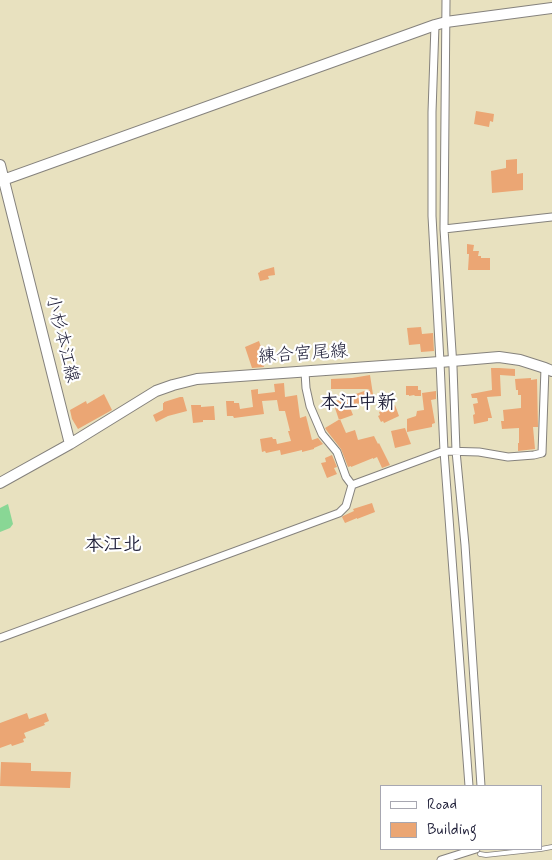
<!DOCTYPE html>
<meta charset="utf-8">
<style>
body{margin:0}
#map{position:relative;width:552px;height:860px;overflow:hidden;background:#e8e1bf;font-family:Mynerve,sans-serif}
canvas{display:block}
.legend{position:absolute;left:380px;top:785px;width:162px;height:65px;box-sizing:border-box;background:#fff;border:1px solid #a7a7b1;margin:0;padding:6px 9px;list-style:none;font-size:15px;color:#22223b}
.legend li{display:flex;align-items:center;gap:10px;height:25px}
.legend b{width:25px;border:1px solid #a7a7b1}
</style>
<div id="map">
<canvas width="552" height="860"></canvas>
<ul class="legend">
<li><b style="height:6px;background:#fff"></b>Road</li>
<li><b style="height:14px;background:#eba674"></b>Building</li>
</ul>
</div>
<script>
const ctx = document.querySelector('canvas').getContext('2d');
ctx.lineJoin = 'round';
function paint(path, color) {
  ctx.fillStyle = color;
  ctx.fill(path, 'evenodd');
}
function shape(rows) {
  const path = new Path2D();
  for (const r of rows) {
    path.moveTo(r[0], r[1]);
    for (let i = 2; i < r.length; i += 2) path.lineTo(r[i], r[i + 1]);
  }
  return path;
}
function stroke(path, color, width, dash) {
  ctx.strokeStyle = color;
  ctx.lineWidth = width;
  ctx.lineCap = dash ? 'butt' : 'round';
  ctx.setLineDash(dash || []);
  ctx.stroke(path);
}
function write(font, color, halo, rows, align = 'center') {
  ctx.font = font + ' Mynerve,"Klee One",sans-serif';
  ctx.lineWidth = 4.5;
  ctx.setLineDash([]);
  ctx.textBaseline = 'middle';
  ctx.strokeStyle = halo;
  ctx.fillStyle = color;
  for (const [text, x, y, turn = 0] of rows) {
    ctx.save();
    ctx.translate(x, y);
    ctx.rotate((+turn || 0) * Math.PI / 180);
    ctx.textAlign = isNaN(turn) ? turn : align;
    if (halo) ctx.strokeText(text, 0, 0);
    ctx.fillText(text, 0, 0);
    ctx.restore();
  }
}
const green = shape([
 [8,504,13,524,10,528,0,532,0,508]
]);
const building = shape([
 [476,111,494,114,493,122,490,121,489,127,474,124],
 [517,159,517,174,523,173,523,190,492,193,491,171,506,168,506,160],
 [467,244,474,245,473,251,479,251,478,256,481,256,481,258,490,258,490,270,468,270,469,254,467,254],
 [274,267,275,275,268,276,269,279,260,281,258,273,260,272,260,271],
 [421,327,422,334,433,333,434,351,421,352,420,344,409,345,407,328],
 [259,341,262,350,264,367,252,368,245,347],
 [491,368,499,368,515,369,515,376,500,375,501,396,487,397,492,418,488,418,488,421,474,424,473,415,475,414,473,404,478,403,477,398,472,398,471,394,492,390],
 [370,375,374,401,349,405,353,415,339,420,333,402,370,389,331,389,331,379,352,378],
 [531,378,531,380,537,379,538,427,533,427,535,449,518,451,518,443,519,443,519,428,502,429,501,421,504,421,503,410,521,408,521,395,518,395,518,390,516,390,515,379],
 [284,383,285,397,297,395,300,418,306,416,312,440,318,438,323,444,314,448,314,449,302,452,302,450,281,455,280,450,266,453,265,451,262,452,260,439,272,437,273,439,276,439,277,444,291,441,288,431,290,431,285,411,279,411,277,400,262,401,264,414,234,418,233,416,227,416,226,401,234,401,234,403,239,403,240,409,253,407,251,390,258,389,258,394,275,392,274,384],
 [406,386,418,386,418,390,421,390,421,396,415,396,414,395,409,396,409,395,406,395],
 [436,391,436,399,431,400,435,423,432,424,432,427,407,432,407,419,416,416,417,411,424,410,422,393],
 [104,394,112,410,78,429,72,419,70,410,86,401,87,404],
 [180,397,183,397,187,411,168,416,156,422,153,415,163,410,163,403,164,403,164,402],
 [191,405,201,405,201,407,214,406,215,420,203,420,203,422,193,423],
 [395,405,399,416,384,423,383,421,381,422,378,416,380,415,379,412],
 [340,419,346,433,355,430,358,440,374,436,378,444,379,443,390,465,382,468,377,457,373,459,373,458,351,467,351,466,348,467,341,449,327,431,325,428],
 [405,428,411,444,395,448,391,431],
 [332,455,337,467,334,468,337,474,327,478,321,463,326,462,325,458],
 [372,503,375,512,357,519,357,518,345,523,342,517,343,516,354,511,353,509],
 [27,713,29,719,46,713,49,721,44,723,45,725,24,733,26,738,23,739,24,742,12,746,11,744,0,748,0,723],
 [1,762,31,763,31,771,71,772,70,788,0,786]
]);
const lane = shape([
 [541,849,552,847],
 [480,854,486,855,541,849]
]);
const street = shape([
 [446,0,444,229,453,367,456,451,465,545,481,786],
 [435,25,432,112,432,216,440,362,444,451,469,786],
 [444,229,552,217],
 [305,372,306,388,310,406,322,434,337,452,346,477,352,485],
 [0,638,339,513,346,506,352,485,444,451,479,452,508,457,534,455,542,453,545,368],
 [441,860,476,849]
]);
const secondary = shape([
 [0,165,70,444],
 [0,181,435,25,446,22,552,8],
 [0,483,70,444,156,391,173,385,197,379,440,362,499,357,520,360,545,368,552,371]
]);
const streetNames = [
 ["小杉本江線",61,339,76],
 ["練合宮尾線",303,355,-4]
];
const neighbourhoodNames = [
 ["本江中新",358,404],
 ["本江北",113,546]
];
paint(green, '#89d795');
paint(building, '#eba674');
stroke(lane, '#85827d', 5.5);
stroke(street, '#85827d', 9);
stroke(secondary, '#85827d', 12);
stroke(lane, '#fff', 4);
stroke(street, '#fff', 7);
stroke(secondary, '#fff', 10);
write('18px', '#22223b', '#fff', streetNames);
write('bold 19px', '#22223b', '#fff', neighbourhoodNames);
</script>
